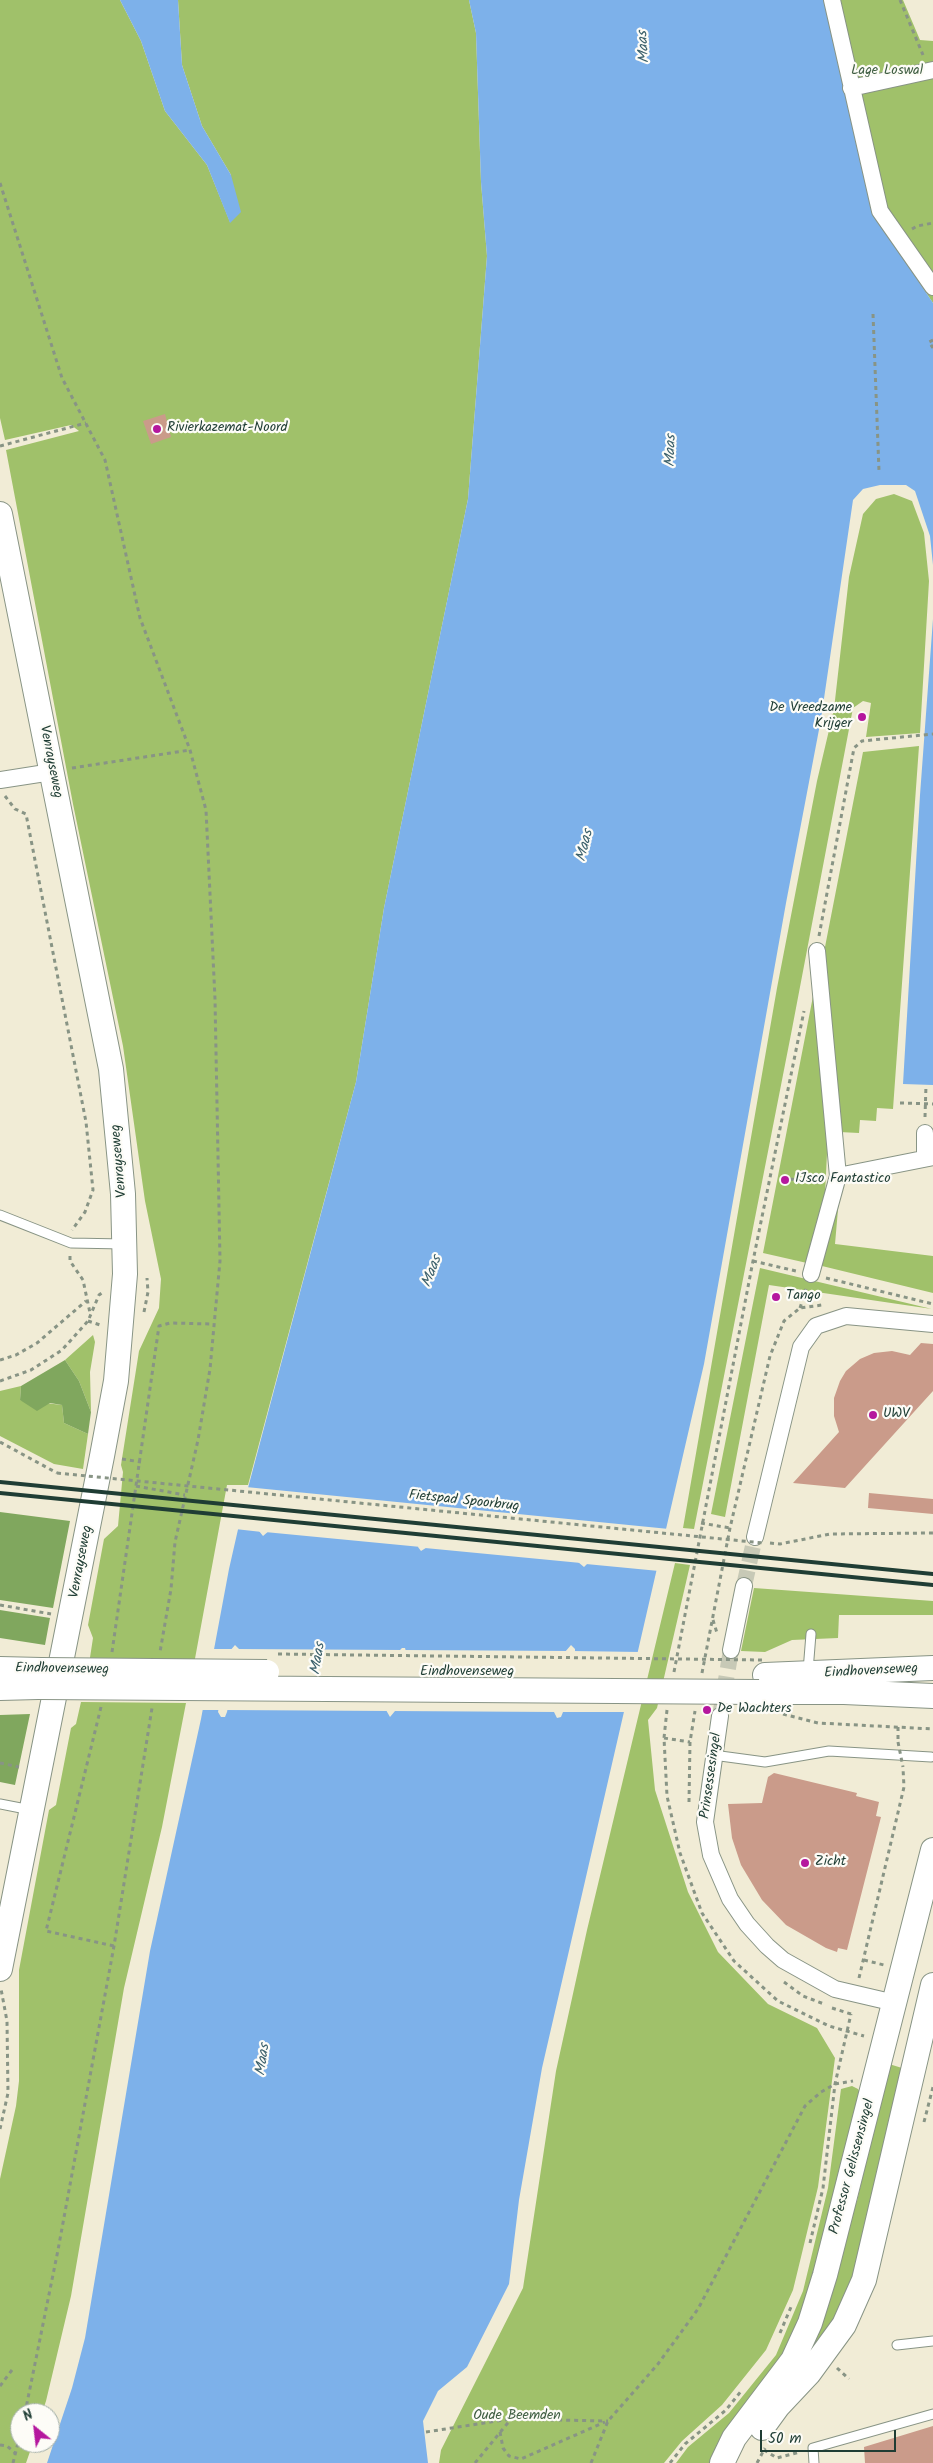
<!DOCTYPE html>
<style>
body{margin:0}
#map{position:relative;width:933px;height:2463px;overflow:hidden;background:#f1ecd6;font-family:Kalam,sans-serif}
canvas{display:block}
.north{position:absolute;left:10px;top:2403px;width:50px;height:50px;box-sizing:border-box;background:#fdfcf7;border:1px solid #a4b0a9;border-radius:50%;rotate:331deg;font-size:14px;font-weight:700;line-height:20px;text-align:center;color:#1f3d34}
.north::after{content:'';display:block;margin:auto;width:18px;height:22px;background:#b5179e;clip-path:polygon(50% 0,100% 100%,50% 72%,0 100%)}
.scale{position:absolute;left:760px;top:2430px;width:136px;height:22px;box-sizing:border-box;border:2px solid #1f3d34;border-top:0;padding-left:6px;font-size:15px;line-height:18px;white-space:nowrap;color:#1f3d34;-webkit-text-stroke:4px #fdfcf7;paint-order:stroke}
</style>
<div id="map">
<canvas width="933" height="2463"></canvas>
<div class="north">N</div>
<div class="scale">50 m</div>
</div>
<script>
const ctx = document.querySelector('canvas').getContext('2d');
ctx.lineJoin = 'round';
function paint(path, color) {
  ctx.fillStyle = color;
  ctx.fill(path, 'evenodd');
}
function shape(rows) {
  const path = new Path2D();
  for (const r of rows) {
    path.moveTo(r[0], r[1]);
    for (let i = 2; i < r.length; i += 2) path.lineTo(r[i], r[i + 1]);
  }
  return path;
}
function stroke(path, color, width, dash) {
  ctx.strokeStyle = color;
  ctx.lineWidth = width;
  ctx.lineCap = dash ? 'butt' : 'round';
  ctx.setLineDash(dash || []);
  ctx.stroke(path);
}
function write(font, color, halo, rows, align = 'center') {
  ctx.font = font + ' Kalam,sans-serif';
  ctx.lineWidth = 4.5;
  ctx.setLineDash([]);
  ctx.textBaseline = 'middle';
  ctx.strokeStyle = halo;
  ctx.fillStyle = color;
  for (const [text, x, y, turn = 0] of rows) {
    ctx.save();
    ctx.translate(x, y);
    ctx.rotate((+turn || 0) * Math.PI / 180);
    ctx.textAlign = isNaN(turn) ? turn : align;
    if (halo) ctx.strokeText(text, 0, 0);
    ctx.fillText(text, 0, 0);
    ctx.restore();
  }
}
const green = shape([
 [0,0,120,0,141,41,165,111,207,165,230,222,231,175,202,126,182,65,178,0,469,0,476,33,481,182,487,256,468,499,384,908,356,1082,248,1485,227,1485,194,1664,89,1664,93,1638,88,1625,104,1539,118,1526,123,1472,121,1465,139,1351,159,1308,161,1279,145,1201,123,1046,73,804,6,450,79,431,71,425,5,440,0,418],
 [824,0,903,0,920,40,933,41,933,303,873,213],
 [894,494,912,501,924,533,929,581,920,733,866,737,871,703,863,701,853,708,792,1029,694,1529,683,1528,777,988,817,781,834,709,849,577,863,514,876,499],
 [919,746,893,1109,877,1108,876,1121,860,1120,859,1133,839,1132,825,947,863,752],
 [815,986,828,1133,825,1194,807,1263,763,1253],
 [839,1198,835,1244,933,1256,933,1293,822,1266],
 [760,1268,932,1309,769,1285,725,1517,711,1514],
 [93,1335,95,1342,90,1372,91,1412,79,1381,65,1360],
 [21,1386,20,1400,62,1405,64,1423,88,1434,83,1469,54,1464,0,1436,0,1391],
 [675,1563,690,1565,657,1708,648,1720,655,1790,688,1892,718,1952,768,2004,817,2028,835,2058,818,2187,793,2290,766,2350,722,2405,682,2441,664,2463,439,2463,441,2450,523,2288,556,2071,587,1930],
 [754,1588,933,1601,933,1615,839,1615,838,1638,792,1640,765,1652,741,1651],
 [81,1702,186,1703,162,1827,124,1988,71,2296,46,2401,42,2413,20,2413,20,2443,33,2443,26,2463,0,2463,0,2179,16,2106,19,2081,19,1970,49,1810,56,1805,71,1728,76,1724],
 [889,2064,902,2068,868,2250,839,2322,739,2440,796,2361,840,2236,857,2201],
 [852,2086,858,2089,863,2098,806,2320,716,2463,676,2463,688,2447,729,2413,776,2355,803,2291,828,2188,841,2089]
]);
const forest = shape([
 [65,1360,79,1381,91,1412,88,1434,64,1423,62,1405,50,1403,37,1411,20,1400,21,1386],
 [0,1512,70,1521,53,1608,0,1600],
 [0,1610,50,1618,45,1645,0,1638],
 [30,1714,15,1785,0,1782,0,1715]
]);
const water = shape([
 [120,0,178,0,182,65,202,126,231,175,241,212,230,223,207,165,165,111,141,41],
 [469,0,824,0,873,213,933,303,933,565,930,536,915,491,906,485,880,485,863,489,853,500,821,719,786,903,704,1364,542,2068,519,2200,509,2284,467,2367,438,2391,423,2421,428,2463,47,2463,72,2388,85,2338,150,1951,201,1719,229,1569,244,1503,356,1082,384,908,468,499,487,256,481,182,476,33],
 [267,1492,275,1494,270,1530,263,1536,259,1531],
 [428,1509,435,1510,429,1546,421,1551,418,1547],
 [587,1524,595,1526,590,1561,584,1567,578,1562],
 [235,1645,239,1649,239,1653,227,1712,225,1717,221,1717,218,1712,229,1652],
 [571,1645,575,1649,575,1653,563,1712,561,1717,557,1718,554,1712,565,1652],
 [402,1648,405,1648,407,1655,395,1711,390,1717,386,1710,399,1651],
 [933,619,933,1085,903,1084,920,795]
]);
const pier = shape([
 [246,1487,669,1529,659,1571,586,1564,593,1529,590,1525,588,1528,581,1563,425,1548,433,1513,431,1510,421,1540,421,1547,265,1532,274,1497,269,1494,262,1532,235,1529],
 [211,1649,233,1649,221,1710,200,1710],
 [237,1649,403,1650,400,1654,389,1711,225,1710],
 [404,1650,568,1651,556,1712,392,1711],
 [572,1651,640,1652,626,1712,560,1712]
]);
const building = shape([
 [165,414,171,437,151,444,143,421],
 [921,1343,933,1344,933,1391,845,1488,793,1483,839,1432,834,1416,834,1398,840,1381,846,1371,860,1359,874,1353,892,1351,910,1355],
 [869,1493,933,1499,933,1514,868,1508],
 [774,1773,857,1793,856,1796,879,1802,876,1816,881,1817,847,1950,838,1948,837,1952,826,1948,786,1925,762,1900,741,1865,732,1838,728,1804,762,1803,768,1777],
 [933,2426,933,2463,865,2463,864,2447]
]);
const streetTunnel = shape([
 [744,1586,755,1537],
 [720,1716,731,1650]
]);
const path = shape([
 [900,0,923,55],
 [0,183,62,378,105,460,140,618,190,750,206,810,215,999,220,1261,210,1369,198,1440,175,1542,171,1589,160,1652],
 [912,229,917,226,933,223],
 [873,314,879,471],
 [933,340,929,342,933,348],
 [0,446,86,423],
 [72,768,190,750],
 [5,796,15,809,26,814,86,1122,93,1190,85,1212,72,1230],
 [819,936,854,748,862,741,933,734],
 [900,1103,933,1104],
 [925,1117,926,1085],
 [790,1179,820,1183],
 [70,1256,70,1261,83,1280,90,1313],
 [753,1261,796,1271],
 [826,1278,933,1304],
 [800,1308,806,1289],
 [144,1312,148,1292,147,1278],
 [88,1321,100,1325],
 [0,1360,16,1355,37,1343,86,1301],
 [0,1381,31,1370,62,1350,88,1321,99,1295,103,1292],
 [0,1442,57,1473],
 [122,1459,141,1462],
 [136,1486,185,1495],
 [701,1523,730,1528],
 [770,1543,780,1544,830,1534,933,1533],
 [0,1605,51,1614],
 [713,1620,717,1633],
 [112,1652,159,1326,170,1323,213,1324],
 [674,1672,753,1261,804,1011],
 [702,1673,730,1528,770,1356,784,1321,800,1308,822,1305],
 [101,1707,46,1931,114,1946],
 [667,1710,664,1738,667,1796,680,1853,702,1913,734,1961,778,2001,829,2026,864,2036],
 [783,1714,818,1723,933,1729],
 [898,1727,898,1742],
 [664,1738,690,1742],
 [0,1763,19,1767],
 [689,1802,690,1742,695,1711],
 [864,1960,884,1965],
 [859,1978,904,1787,903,1768],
 [784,1982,803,1996,824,2004],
 [832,2008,851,2014],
 [924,2122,933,2087],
 [0,2129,8,2093,7,2021,1,1989],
 [810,2243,823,2188,835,2084,851,2014],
 [780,2333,791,2307],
 [837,2368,849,2379],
 [0,2386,12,2370],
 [25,2413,58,2250,114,1946,152,1708],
 [426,2432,510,2419],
 [500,2432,503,2448,509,2456,521,2459,605,2422],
 [0,2445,7,2446,15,2453],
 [764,2450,777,2458,800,2452],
 [13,2463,20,2435],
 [475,2463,511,2419,608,2421],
 [591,2463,608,2421,658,2364,698,2309,805,2106,821,2092,835,2084,853,2081],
 [670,2463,685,2444,726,2410,742,2390],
 [757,2463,765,2448]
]);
const lane = shape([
 [0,1215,71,1243,124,1244],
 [808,1671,811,1634],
 [713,1755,765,1762,829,1751,931,1757],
 [0,1804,31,1810],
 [897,2345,933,2341],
 [814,2463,813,2448,933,2414]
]);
const street = shape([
 [832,0,880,211,933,287],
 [851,88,933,70],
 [0,780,52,772],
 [925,1158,925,1133],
 [838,1176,933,1157],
 [811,1274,838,1176,817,951],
 [755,1537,801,1347,816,1326,846,1316,933,1324],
 [731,1650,744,1586],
 [720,1716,705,1822,711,1855,730,1899,747,1924,767,1946,783,1960,835,1989,895,2003]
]);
const secondary = shape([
 [0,514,111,1069,123,1194,125,1274,116,1381,102,1456,0,1969],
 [0,1669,41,1670],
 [765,1675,933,1668],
 [0,1688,38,1687],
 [759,1692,844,1692,933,1696],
 [762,2428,778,2406,809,2373,844,2325,864,2280,933,1985],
 [722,2463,734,2438,793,2360,810,2323,825,2275,933,1850]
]);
const rail = shape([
 [0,1482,933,1574],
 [0,1493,933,1585]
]);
const pathBridge = shape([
 [57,1473,763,1543],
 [278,1654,764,1660],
 [898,1742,903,1767]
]);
const secondaryBridge = shape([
 [41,1670,267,1672],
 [38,1687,759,1692]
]);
const markers = [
 [157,429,5,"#b5179e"],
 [862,717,5,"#b5179e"],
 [785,1180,5,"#b5179e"],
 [776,1297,5,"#b5179e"],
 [873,1415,5,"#b5179e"],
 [707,1710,5,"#b5179e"],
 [805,1863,5,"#b5179e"]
];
const parkNames = [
 ["Lage Loswal",887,72],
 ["Oude Beemden",517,2417]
];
const poiNames = [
 ["Rivierkazemat-Noord",167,429],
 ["De Vreedzame",852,709,"right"],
 ["Krijger",852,725,"right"],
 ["IJsco Fantastico",795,1180],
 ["Tango",786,1297],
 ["UWV",883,1415],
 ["De Wachters",717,1710],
 ["Zicht",815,1863]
];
const streetNames = [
 ["Venrayseweg",50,762,79],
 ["Venrayseweg",120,1161,-95],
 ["Fietspad Spoorbrug",464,1502,6],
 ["Venrayseweg",82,1562,-79],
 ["Eindhovenseweg",62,1670,1],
 ["Eindhovenseweg",871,1672,-3],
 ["Eindhovenseweg",467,1673],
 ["Prinsessesingel",712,1776,-82],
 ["Professor Gelissensingel",853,2167,-75]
];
const waterNames = [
 ["Maas",645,47,-94],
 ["Maas",672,451,-88],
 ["Maas",586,846,-77],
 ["Maas",433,1272,-69],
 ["Maas",319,1659,-81],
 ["Maas",264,2060,-82]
];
paint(green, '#a0c16a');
paint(forest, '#80a75e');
paint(water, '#7db1ea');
paint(pier, '#f1ecd6');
paint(building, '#ca9b8a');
stroke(streetTunnel, '#c7c9b6', 16, [16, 8]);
stroke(lane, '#889485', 11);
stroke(street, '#889485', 18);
stroke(secondary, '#889485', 26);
stroke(path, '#889485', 3, [4, 4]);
stroke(lane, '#fff', 9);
stroke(street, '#fff', 16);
stroke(secondary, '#fff', 24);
stroke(rail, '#1f3d34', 4);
stroke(secondaryBridge, '#889485', 26, []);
stroke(pathBridge, '#889485', 3, [4, 4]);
stroke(secondaryBridge, '#fff', 24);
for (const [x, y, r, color] of markers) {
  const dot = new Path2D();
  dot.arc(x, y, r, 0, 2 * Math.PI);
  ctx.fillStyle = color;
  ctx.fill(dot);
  stroke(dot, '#fdfcf7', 2);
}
write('14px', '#3f5e42', '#fdfcf7', parkNames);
write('14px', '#1f3d34', '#fdfcf7', poiNames, 'left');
write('14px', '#1f3d34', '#fdfcf7', streetNames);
write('italic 15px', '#3b606b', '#fdfcf7', waterNames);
</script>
